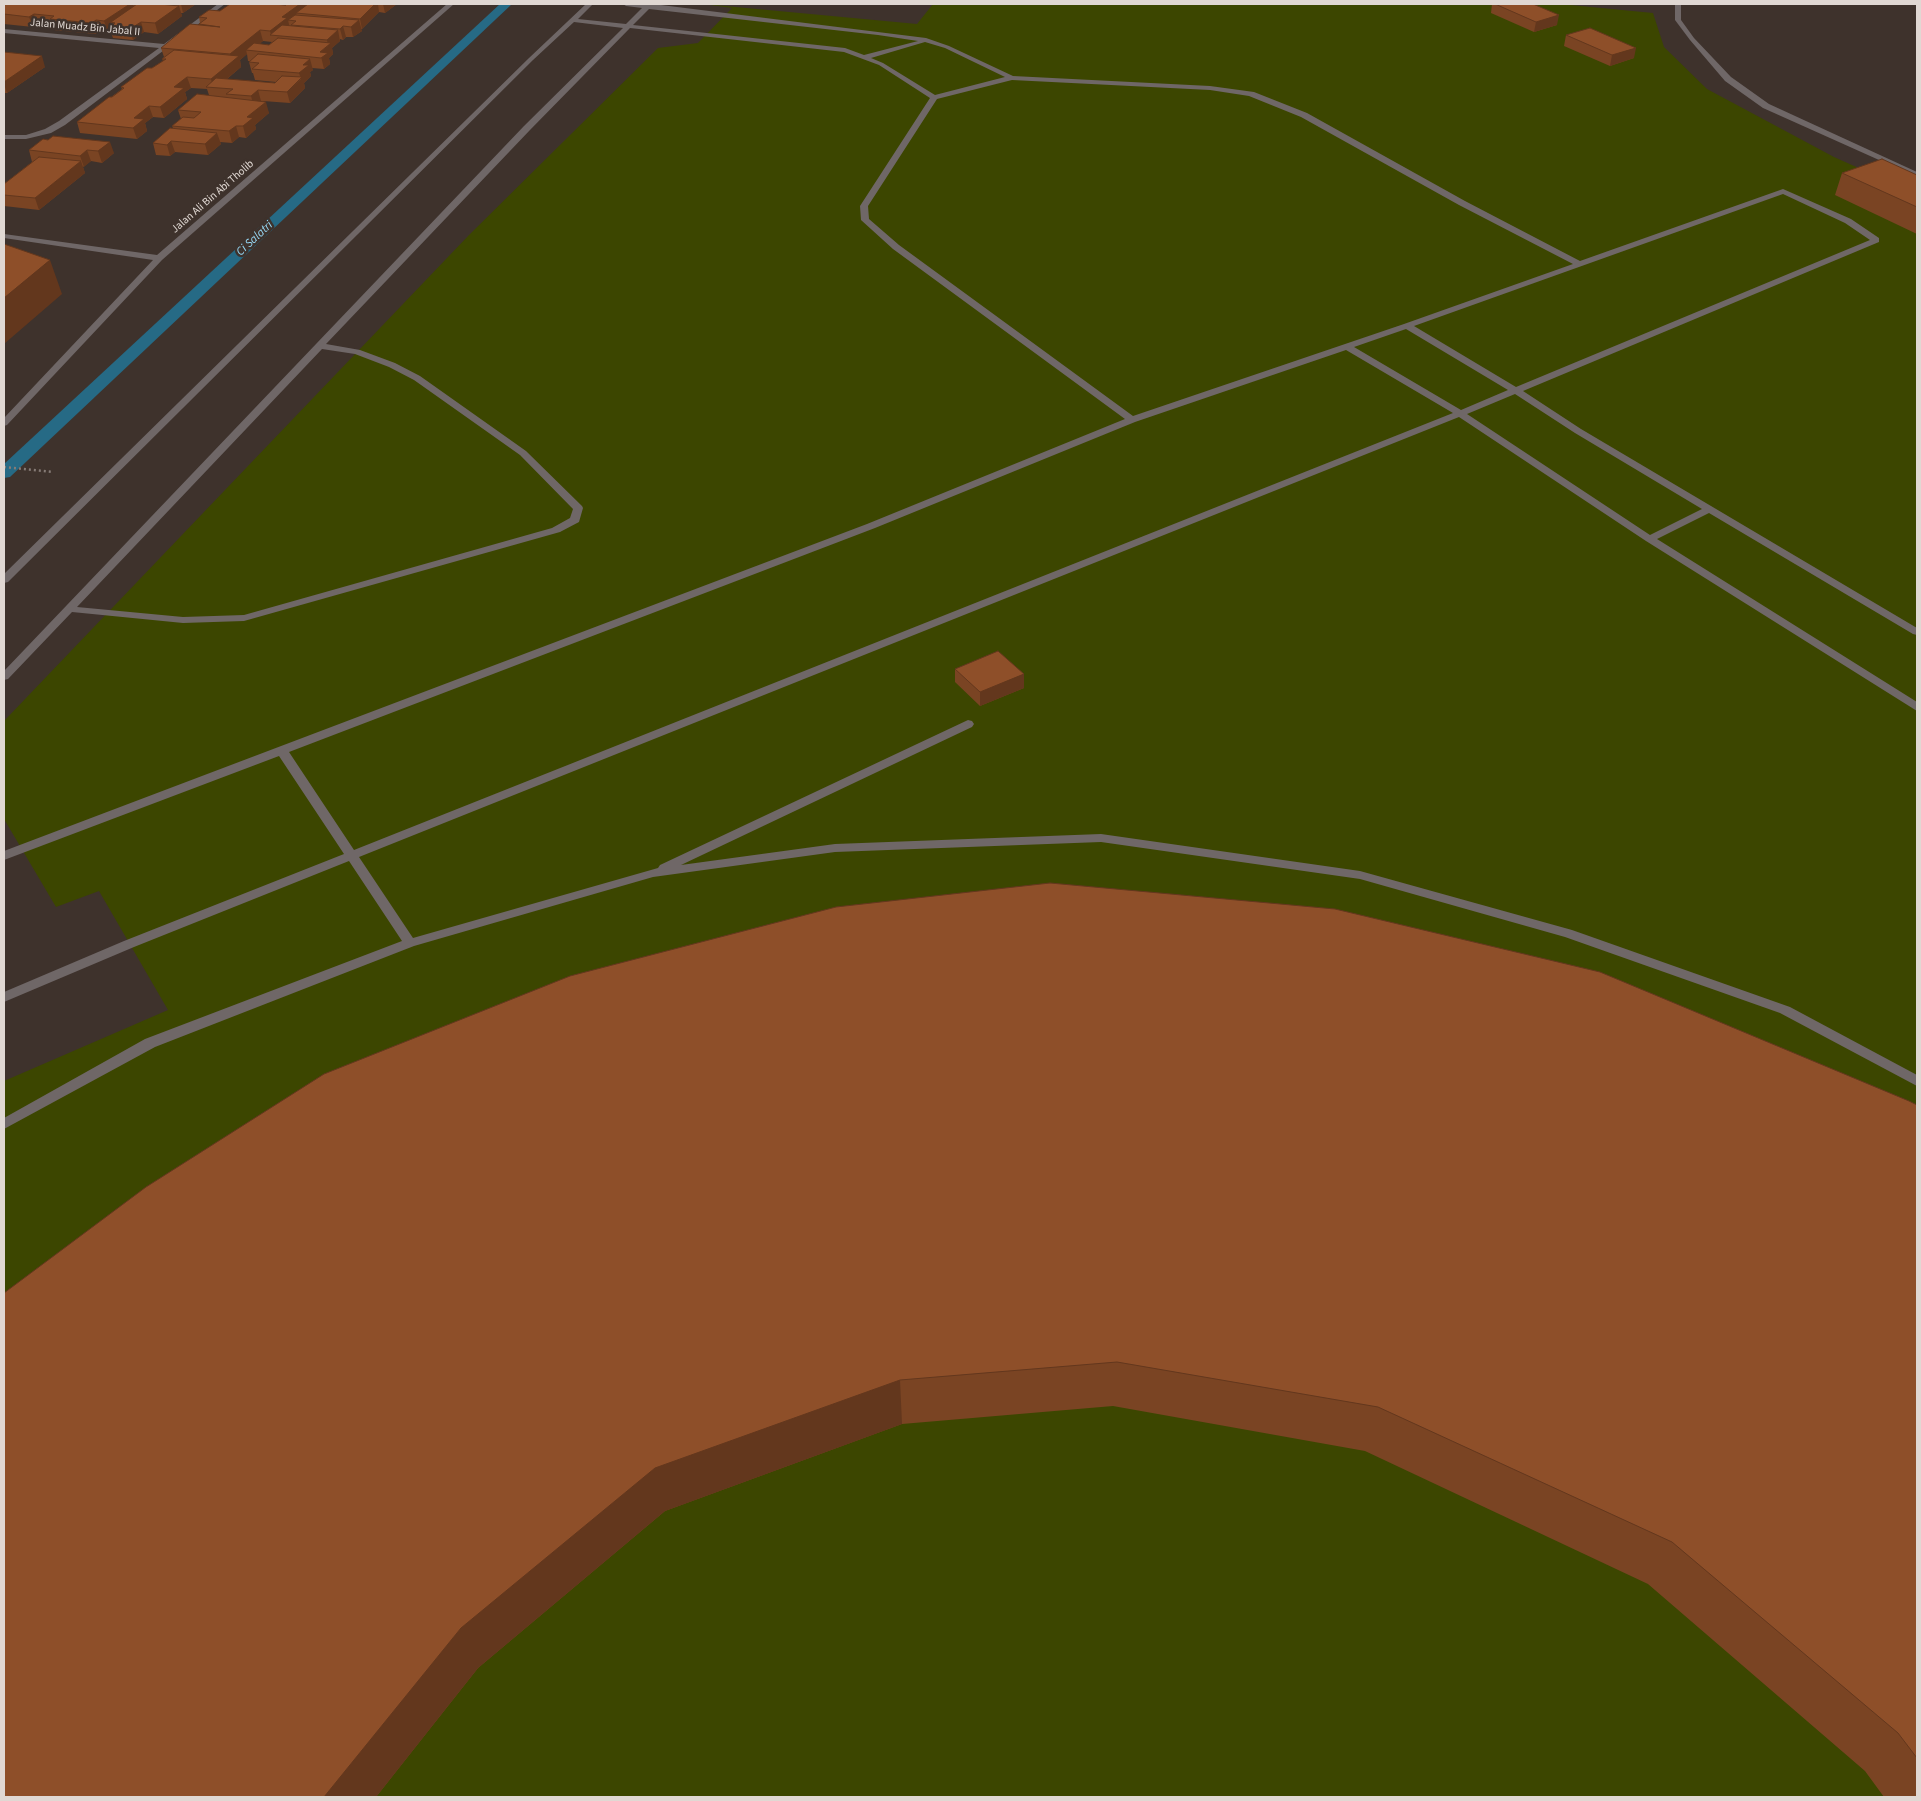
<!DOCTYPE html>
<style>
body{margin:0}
#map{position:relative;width:1921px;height:1801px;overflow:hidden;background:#3e322c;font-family:"Source Sans 3",sans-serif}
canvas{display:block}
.frame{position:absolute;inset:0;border:5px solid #e0d8d3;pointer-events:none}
</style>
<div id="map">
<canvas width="1921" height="1801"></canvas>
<div class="frame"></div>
</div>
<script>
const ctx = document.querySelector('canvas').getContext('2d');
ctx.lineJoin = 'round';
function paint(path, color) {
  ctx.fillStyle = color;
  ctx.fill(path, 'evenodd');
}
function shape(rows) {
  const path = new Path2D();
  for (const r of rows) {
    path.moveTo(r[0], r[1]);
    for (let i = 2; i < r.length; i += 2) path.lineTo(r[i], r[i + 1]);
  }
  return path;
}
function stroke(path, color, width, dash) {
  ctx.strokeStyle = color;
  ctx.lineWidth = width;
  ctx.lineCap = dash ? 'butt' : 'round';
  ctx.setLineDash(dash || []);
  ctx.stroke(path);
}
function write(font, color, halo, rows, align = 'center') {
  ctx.font = font + ' "Source Sans 3",sans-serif';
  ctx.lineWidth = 5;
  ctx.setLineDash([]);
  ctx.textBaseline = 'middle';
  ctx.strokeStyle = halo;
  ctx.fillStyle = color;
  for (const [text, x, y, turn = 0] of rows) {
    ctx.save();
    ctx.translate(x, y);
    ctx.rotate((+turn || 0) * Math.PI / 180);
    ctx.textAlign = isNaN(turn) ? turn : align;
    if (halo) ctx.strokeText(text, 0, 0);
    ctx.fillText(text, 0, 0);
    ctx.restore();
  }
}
const green = shape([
 [704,4,917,24,933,4,1560,4,1653,13,1664,47,1707,89,1834,157,1917,194,1917,1797,4,1797,4,1081,168,1010,99,891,56,907,4,819,4,721,469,235,658,48,698,43,732,8]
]);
const stream = shape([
 [500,4,512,4,10,477,4,478,4,464,500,4]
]);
const path = shape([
 [4,467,53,472]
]);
const minor = shape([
 [218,4,225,4,65,125,51,133,26,139,4,139,4,135,26,135,45,129,59,121,159,48,4,33,4,29,164,44,218,4],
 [447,4,454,4,162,260,7,425,4,426,4,418,153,260,4,238,4,234,157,255,447,4],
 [586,4,593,4,578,19,626,24,642,8,626,6,623,4,653,4,926,38,949,46,1013,76,1210,86,1254,92,1307,113,1465,201,1580,261,1783,189,1851,219,1879,238,1879,242,1523,391,1581,429,1917,628,1917,635,1913,634,1709,513,1657,539,1917,702,1917,711,1646,541,1459,417,359,857,413,938,658,868,660,865,968,720,972,721,974,724,972,727,681,865,835,844,1101,834,1360,871,1572,930,1790,1007,1917,1075,1917,1086,1780,1013,1565,937,1360,879,1101,842,835,852,653,877,414,946,155,1047,4,1129,4,1118,145,1039,402,941,349,861,134,947,4,1002,4,992,124,941,344,854,279,756,4,860,4,851,867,524,1125,419,893,249,861,220,860,206,930,98,879,65,844,52,630,28,530,130,326,344,360,350,395,363,420,376,526,451,582,506,583,508,579,522,560,532,244,621,183,623,72,612,8,679,4,680,4,671,524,126,623,28,574,22,533,60,8,582,4,583,4,574,529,58,586,4],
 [649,9,878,35,918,41,864,55,845,48,633,25,649,9],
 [925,42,945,48,1005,77,935,95,883,63,871,58,925,42],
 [1012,80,1210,90,1249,96,1301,117,1459,205,1573,264,1404,324,1133,416,899,245,869,219,868,206,937,99,1012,80],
 [1783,194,1845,223,1870,240,1516,387,1414,326,1783,194],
 [1406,329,1508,390,1461,410,1354,347,1406,329],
 [322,349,355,354,389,367,414,380,520,455,573,509,570,518,552,528,244,615,183,617,77,607,322,349],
 [1346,350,1453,413,354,850,289,752,875,528,1135,422,1346,350],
 [1515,394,1575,433,1702,509,1650,535,1467,414,1515,394],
 [1675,4,1681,4,1681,20,1694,38,1731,77,1769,104,1917,172,1917,177,1763,108,1725,81,1690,40,1675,20,1675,4]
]);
const wall = shape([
 [4,4,196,4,183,13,181,13,182,16,158,34,144,32,133,40,113,38,110,30,108,32,99,31,96,34,54,30,53,26,48,26,37,25,33,27,4,24],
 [230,4,397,4,385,13,379,12,362,29,361,29,362,31,353,37,346,37,343,40,340,39,340,41,332,48,333,54,329,58,330,64,324,69,312,68,313,70,310,72,311,76,304,83,305,88,290,103,263,101,269,113,255,125,256,129,246,138,239,137,232,143,220,142,221,144,208,155,175,152,170,156,156,155,153,143,173,128,172,126,181,119,178,110,209,95,207,89,191,88,185,92,187,99,164,118,153,117,145,123,147,131,137,139,80,133,77,122,122,89,121,87,163,61,162,59,164,57,161,48,199,25,199,24,200,23,199,17,220,11],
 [263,41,272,42,269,45,259,44],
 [247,54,248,61,250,61,249,62,252,73,253,73,255,80,276,82,275,83,227,79,241,67,240,60],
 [1492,4,1533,4,1557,25,1534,32,1491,13],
 [1566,35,1634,58,1610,66,1564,46],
 [4,52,45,67,7,93,4,93],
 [43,139,114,153,102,163,91,161,83,167,85,173,39,210,4,206,4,184,32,162,29,150],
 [1842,173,1917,175,1917,234,1835,195],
 [955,669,1024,688,980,706,955,682],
 [1917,1105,1917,1797,1884,1797,1865,1771,1648,1584,1365,1451,1113,1406,902,1424,665,1511,478,1668,376,1797,4,1797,4,1293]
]);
const shadedWall = shape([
 [130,4,133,4,136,13,115,23,111,22,112,28,109,27,110,30,108,32,104,21],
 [181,4,196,4,183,13],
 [300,4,314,4,296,13,297,19,288,20,290,29,271,35,270,31,282,17],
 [375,4,378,4,379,12,362,29,360,19],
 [383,4,397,4,385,13],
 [179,6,182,16,158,34,155,23],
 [34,14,37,25,33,27,29,17],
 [1559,15,1557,25,1534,32,1536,22],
 [96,20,99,31,96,34,92,23],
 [359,20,362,31,353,37,351,27],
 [141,22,144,32,133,40,130,29],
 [343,26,346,37,343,40,340,29],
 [260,30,263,41,251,51,246,50,247,54,240,60,241,67,217,87,213,87,211,79,232,61,230,54],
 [338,30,340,41,332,48,333,54,329,58,330,64,324,69,320,52,328,46,327,40],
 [1636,48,1634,58,1610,66,1612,55],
 [42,56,45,67,7,93,4,84,4,82],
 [310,59,313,70,310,72,311,76,304,83,305,88,290,103,287,92,301,79,299,73,303,65],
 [187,77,191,88,185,92,187,99,164,118,160,107,174,87],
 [258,90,261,101,254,107,251,96],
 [266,102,269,113,255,125,256,129,246,138,243,126,247,117],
 [149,106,153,117,145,123,147,131,137,139,133,128,134,118],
 [236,126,239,137,232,143,229,131],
 [217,133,221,144,208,155,205,144],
 [171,141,175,152,170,156,167,145],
 [110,142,114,153,102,163,98,151],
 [87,150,91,161,84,167,80,156],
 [81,161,85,173,39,210,35,198],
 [50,260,62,294,4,344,4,298],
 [1024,674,1024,688,980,706,980,692],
 [900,1380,902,1424,665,1511,478,1668,376,1797,324,1797,461,1628,655,1468]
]);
const building = shape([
 [4,4,130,4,104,21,96,20,92,23,50,19,54,16,34,14,29,17,4,14,4,4],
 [137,4,160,4,179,6,155,23,141,22,130,29,109,27,115,23,111,22,137,4],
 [230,4,272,4,286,5,276,4,300,4,282,17,287,18,270,31,260,30,230,54,161,48,190,24,220,27,199,24,207,18,199,17,209,10,220,11,230,4],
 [308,4,375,4,360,19,296,13,308,4],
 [1495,4,1533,4,1559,15,1536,22,1495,4],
 [295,15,359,20,351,27,343,26,340,29,291,25,296,21,288,20,295,15],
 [282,25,338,30,327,40,270,35,282,25],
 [1590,28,1636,48,1612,55,1566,35,1590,28],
 [278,38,331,43,320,52,328,53,321,58,246,50,254,43,269,45,278,38],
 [174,50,239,56,211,79,187,77,174,87,184,88,160,107,149,106,134,118,144,119,133,128,77,122,109,97,112,97,124,88,121,87,147,68,152,68,166,59,162,59,174,50],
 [4,52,42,56,4,82,4,52],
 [258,54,310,59,303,65,309,65,299,73,252,69,259,63,249,62,258,54],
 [282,76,302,77,287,92,258,90,251,96,226,94,233,89,206,87,216,78,275,83,282,76],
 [197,94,266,102,247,117,253,118,243,126,236,126,229,131,172,126,183,117,194,118,201,112,178,110,197,94],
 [170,128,217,133,205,144,171,141,167,145,153,143,170,128],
 [53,136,110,142,98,151,87,150,80,156,29,150,43,139,48,140,53,136],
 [39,157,81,161,35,198,4,195,4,184,39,157],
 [1882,159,1917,175,1917,207,1842,173,1882,159],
 [4,244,50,260,4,298,4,244],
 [998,651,1024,674,980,692,955,669,998,651],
 [1050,883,1335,909,1600,972,1909,1101,1917,1105,1917,1758,1898,1733,1672,1542,1378,1407,1117,1362,900,1380,655,1468,461,1628,324,1797,4,1797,4,1293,146,1187,324,1074,570,976,836,907,1050,883]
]);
const farStreetnames = [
 ["Jalan Muadz Bin Jabal II",85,28,5],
 ["Jalan Ali Bin Abi Tholib",213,197,-41]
];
const farWaternames = [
 ["Ci Salatri",255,239,-43]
];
paint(green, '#3c4600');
paint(stream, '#266a85');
stroke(path, '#867b76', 2.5, [2, 3]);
paint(minor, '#6f6767');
paint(wall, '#7a4423');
paint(shadedWall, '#63371d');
paint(building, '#8e4f29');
stroke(building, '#63371d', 1);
write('11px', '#e0d8d3', '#3e322c', farStreetnames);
write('italic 12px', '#96d7f4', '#3e322c', farWaternames);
</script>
